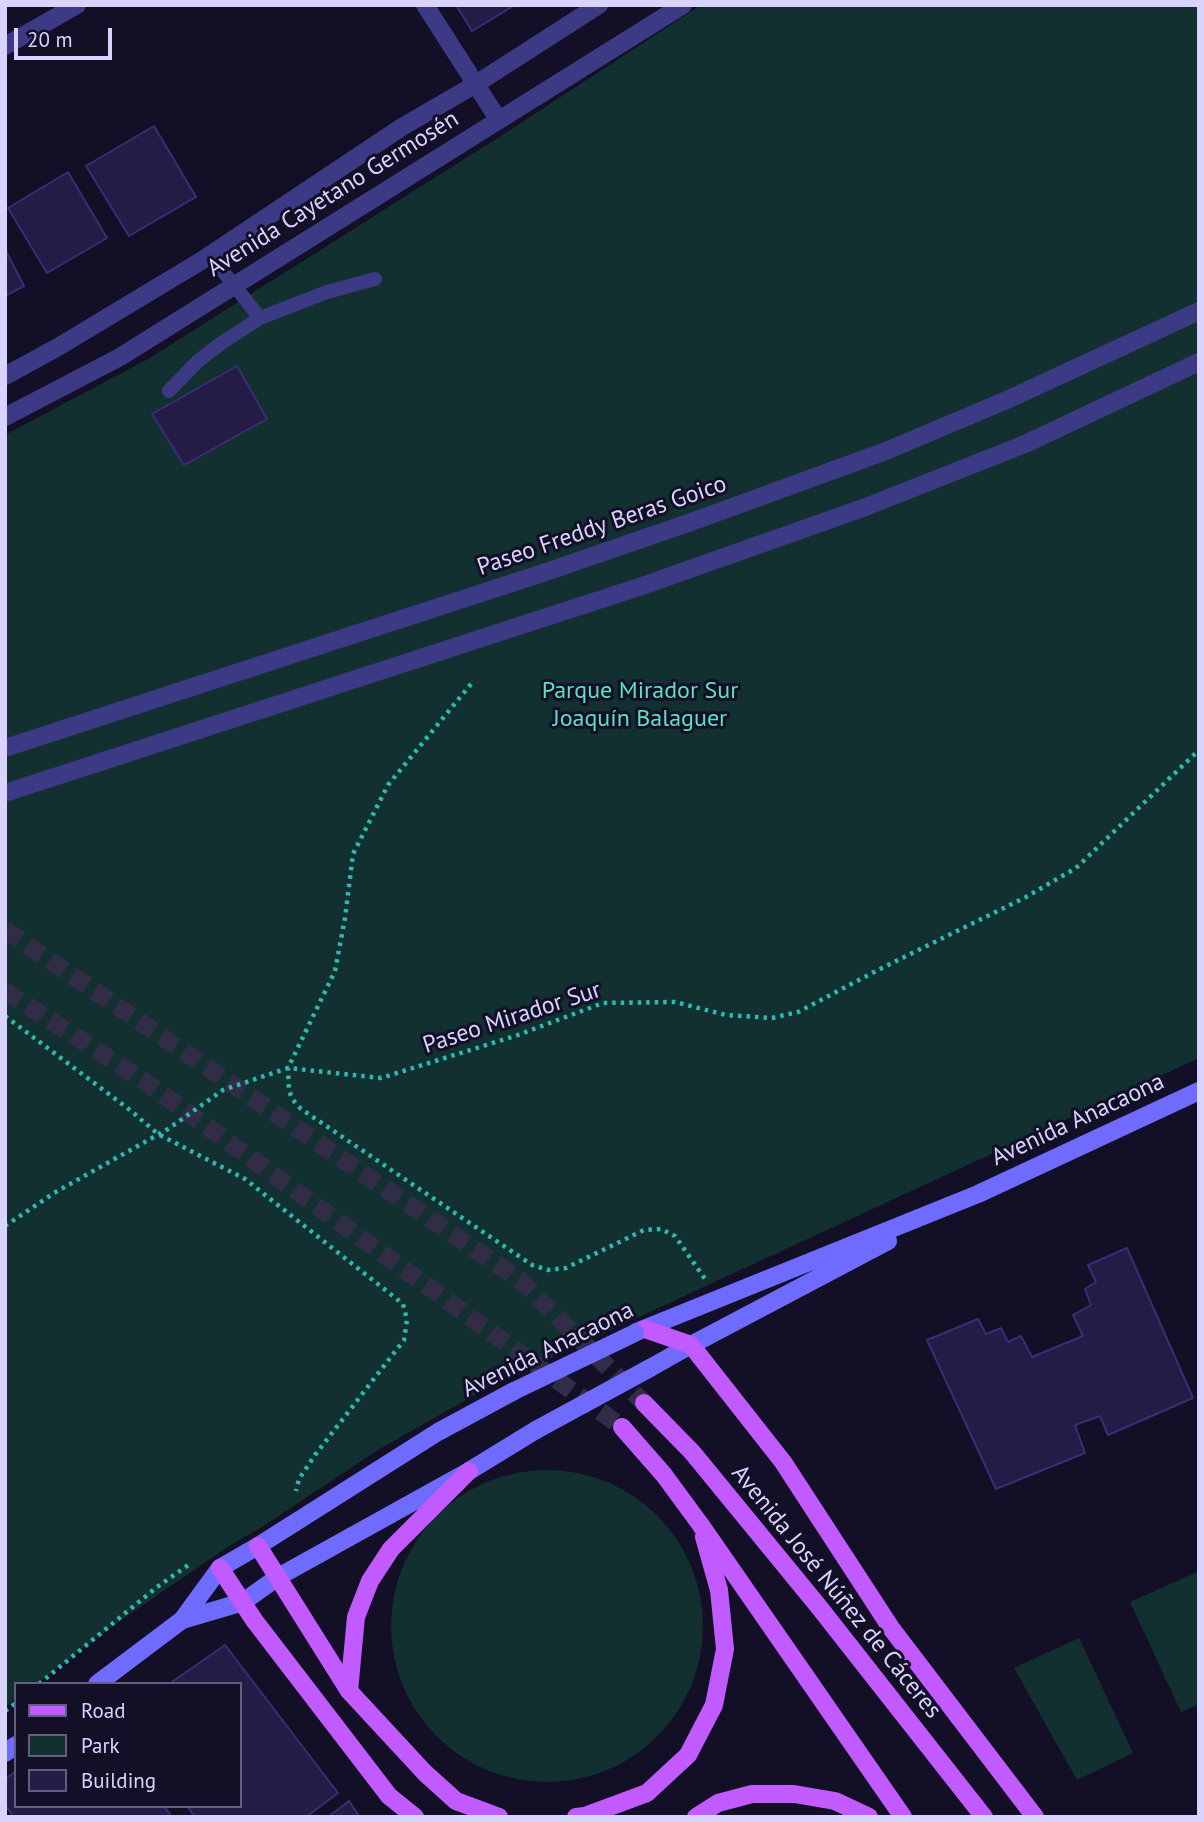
<!DOCTYPE html>
<meta charset="utf-8">
<style>
body{margin:0}
#map{position:relative;width:1204px;height:1822px;overflow:hidden;background:#130f26;font-family:"PT Sans",sans-serif}
canvas{display:block}
.frame{position:absolute;inset:0;border:7px solid #d9d4ff;pointer-events:none}
.legend{position:absolute;left:14px;top:1682px;width:228px;height:126px;box-sizing:border-box;background:#130f26;border:2px solid #625e7d;margin:0;padding:9px 12px;list-style:none;font-size:21px;color:#d9d4ff}
.legend li{display:flex;align-items:center;gap:14px;height:35px}
.legend b{width:35px;border:2px solid #625e7d}
.scale{position:absolute;left:14px;top:28px;width:98px;height:32px;box-sizing:border-box;border:4px solid #d9d4ff;border-top:0;padding-left:9px;font-size:21px;line-height:24px;white-space:nowrap;color:#d9d4ff;-webkit-text-stroke:5px #130f26;paint-order:stroke}
</style>
<div id="map">
<canvas width="1204" height="1822"></canvas>
<div class="frame"></div>
<ul class="legend">
<li><b style="height:9px;background:#c25bff"></b>Road</li>
<li><b style="height:19px;background:#12302f"></b>Park</li>
<li><b style="height:19px;background:#241b47"></b>Building</li>
</ul>
<div class="scale">20 m</div>
</div>
<script>
const ctx = document.querySelector('canvas').getContext('2d');
ctx.lineJoin = 'round';
function paint(path, color) {
  ctx.fillStyle = color;
  ctx.fill(path, 'evenodd');
}
function shape(rows) {
  const path = new Path2D();
  for (const r of rows) {
    if (r.length === 3) {
      path.moveTo(r[0] + r[2], r[1]);
      path.arc(r[0], r[1], r[2], 0, 2 * Math.PI);
      continue;
    }
    path.moveTo(r[0], r[1]);
    for (let i = 2; i < r.length; i += 2) path.lineTo(r[i], r[i + 1]);
  }
  return path;
}
function stroke(path, color, width, dash) {
  ctx.strokeStyle = color;
  ctx.lineWidth = width;
  ctx.lineCap = dash ? 'butt' : 'round';
  ctx.setLineDash(dash || []);
  ctx.stroke(path);
}
function write(font, color, halo, rows, align = 'center') {
  ctx.font = font + ' "PT Sans",sans-serif';
  ctx.lineWidth = 6;
  ctx.setLineDash([]);
  ctx.textBaseline = 'middle';
  ctx.strokeStyle = halo;
  ctx.fillStyle = color;
  for (const [text, x, y, turn = 0] of rows) {
    ctx.save();
    ctx.translate(x, y);
    ctx.rotate((+turn || 0) * Math.PI / 180);
    ctx.textAlign = isNaN(turn) ? turn : align;
    if (halo) ctx.strokeText(text, 0, 0);
    ctx.fillText(text, 0, 0);
    ctx.restore();
  }
}
const green = shape([
 [701,5,1199,5,1199,1058,494,1384,378,1450,262,1527,229,1546,114,1625,36,1684,16,1684,16,1699,5,1707,5,435,148,359,507,132],
 [547,1626,156],
 [1199,1571,1199,1704,1181,1712,1130,1602],
 [1079,1638,1133,1753,1077,1780,1014,1668]
]);
const building = shape([
 [456,5,515,5,472,31,456,5],
 [154,126,196,197,129,236,86,166,154,126],
 [68,172,107,238,47,273,8,208,68,172],
 [5,249,24,286,5,296,5,249],
 [237,366,267,419,184,465,152,414,237,366],
 [1127,1248,1193,1398,1108,1435,1100,1416,1075,1425,1085,1453,996,1489,927,1340,978,1319,986,1334,1001,1328,1008,1342,1021,1336,1032,1357,1083,1336,1073,1315,1091,1305,1085,1289,1096,1282,1088,1265,1127,1248],
 [225,1645,338,1793,306,1817,195,1817,187,1806,240,1806,240,1684,169,1684,225,1645],
 [16,1771,16,1806,164,1806,172,1817,14,1817,5,1805,5,1779,16,1771],
 [349,1801,360,1817,328,1817,349,1801]
]);
const primaryTunnel = shape([
 [5,930,520,1280,644,1403],
 [5,991,144,1081,622,1427]
]);
const path = shape([
 [471,684,388,785,353,854,345,918,335,971,288,1068,289,1091,293,1100,301,1109,532,1265,548,1270,566,1268,644,1230,661,1229,675,1236,705,1279],
 [5,1016,130,1110,158,1134,245,1179,403,1304,407,1320,404,1340,315,1455,299,1479,296,1491],
 [5,1226,54,1193,168,1129,223,1090,288,1068,381,1078,518,1035,603,1003,675,1002,726,1015,772,1018,798,1012,878,970,1026,897,1076,868,1199,750],
 [39,1684,157,1587,190,1564],
 [5,1711,16,1703]
]);
const service = shape([
 [260,318,327,292,375,279],
 [169,391,197,362,220,344,260,318,210,255]
]);
const minor = shape([
 [425,5,498,119],
 [5,46,77,5]
]);
const tertiary = shape([
 [5,376,58,347,201,261,402,127,476,84,599,5],
 [5,417,120,357,683,5],
 [5,748,546,572,694,521,886,451,1009,399,1199,311],
 [5,793,642,586,863,508,1025,444,1199,362]
]);
const secondary = shape([
 [636,1332,978,1194,1199,1091],
 [650,1368,691,1345,888,1241],
 [182,1620,243,1602,278,1577,469,1471,536,1430],
 [97,1684,182,1620,220,1568,258,1546,438,1432,514,1391],
 [5,1753,16,1745]
]);
const primary = shape([
 [645,1329,691,1345,783,1462,891,1628,1035,1817],
 [644,1403,692,1452,819,1607,984,1817],
 [622,1427,664,1475,700,1524,903,1817],
 [258,1546,349,1691,425,1773,456,1801,499,1817],
 [220,1568,254,1620,389,1796,415,1817],
 [349,1691,356,1617,370,1581,391,1549,469,1471],
 [576,1817,585,1816,647,1793,688,1755,714,1705,725,1649,719,1590,704,1537],
 [696,1817,718,1803,752,1794,794,1794,835,1801,869,1817]
]);
const secondaryBridge = shape([
 [514,1391,635,1333],
 [536,1430,650,1368]
]);
const streetNames = [
 ["Avenida Cayetano Germosén",333,194,-32],
 ["Paseo Freddy Beras Goico",602,526,-19],
 ["Paseo Mirador Sur",512,1018,-18],
 ["Avenida Anacaona",1078,1120,-25],
 ["Avenida Anacaona",548,1350,-26],
 ["Avenida José Núñez de Cáceres",836,1592,51]
];
const parkNames = [
 ["Parque Mirador Sur",640,691],
 ["Joaquín Balaguer",640,719]
];
paint(green, '#12302f');
paint(building, '#241b47');
stroke(building, '#3b2d73', 2);
stroke(primaryTunnel, '#312d47', 18, [18, 9]);
stroke(path, '#2fb8b0', 4.5, [3.5, 5]);
stroke(service, '#3d3a85', 14);
stroke(minor, '#3d3a85', 18);
stroke(tertiary, '#3d3a85', 18);
stroke(secondary, '#6f6bff', 18);
stroke(primary, '#c25bff', 18);
stroke(secondaryBridge, '#6f6bff', 18);
write('24px', '#d9d4ff', '#130f26', streetNames);
write('24px', '#5fe0c0', '#130f26', parkNames);
</script>
